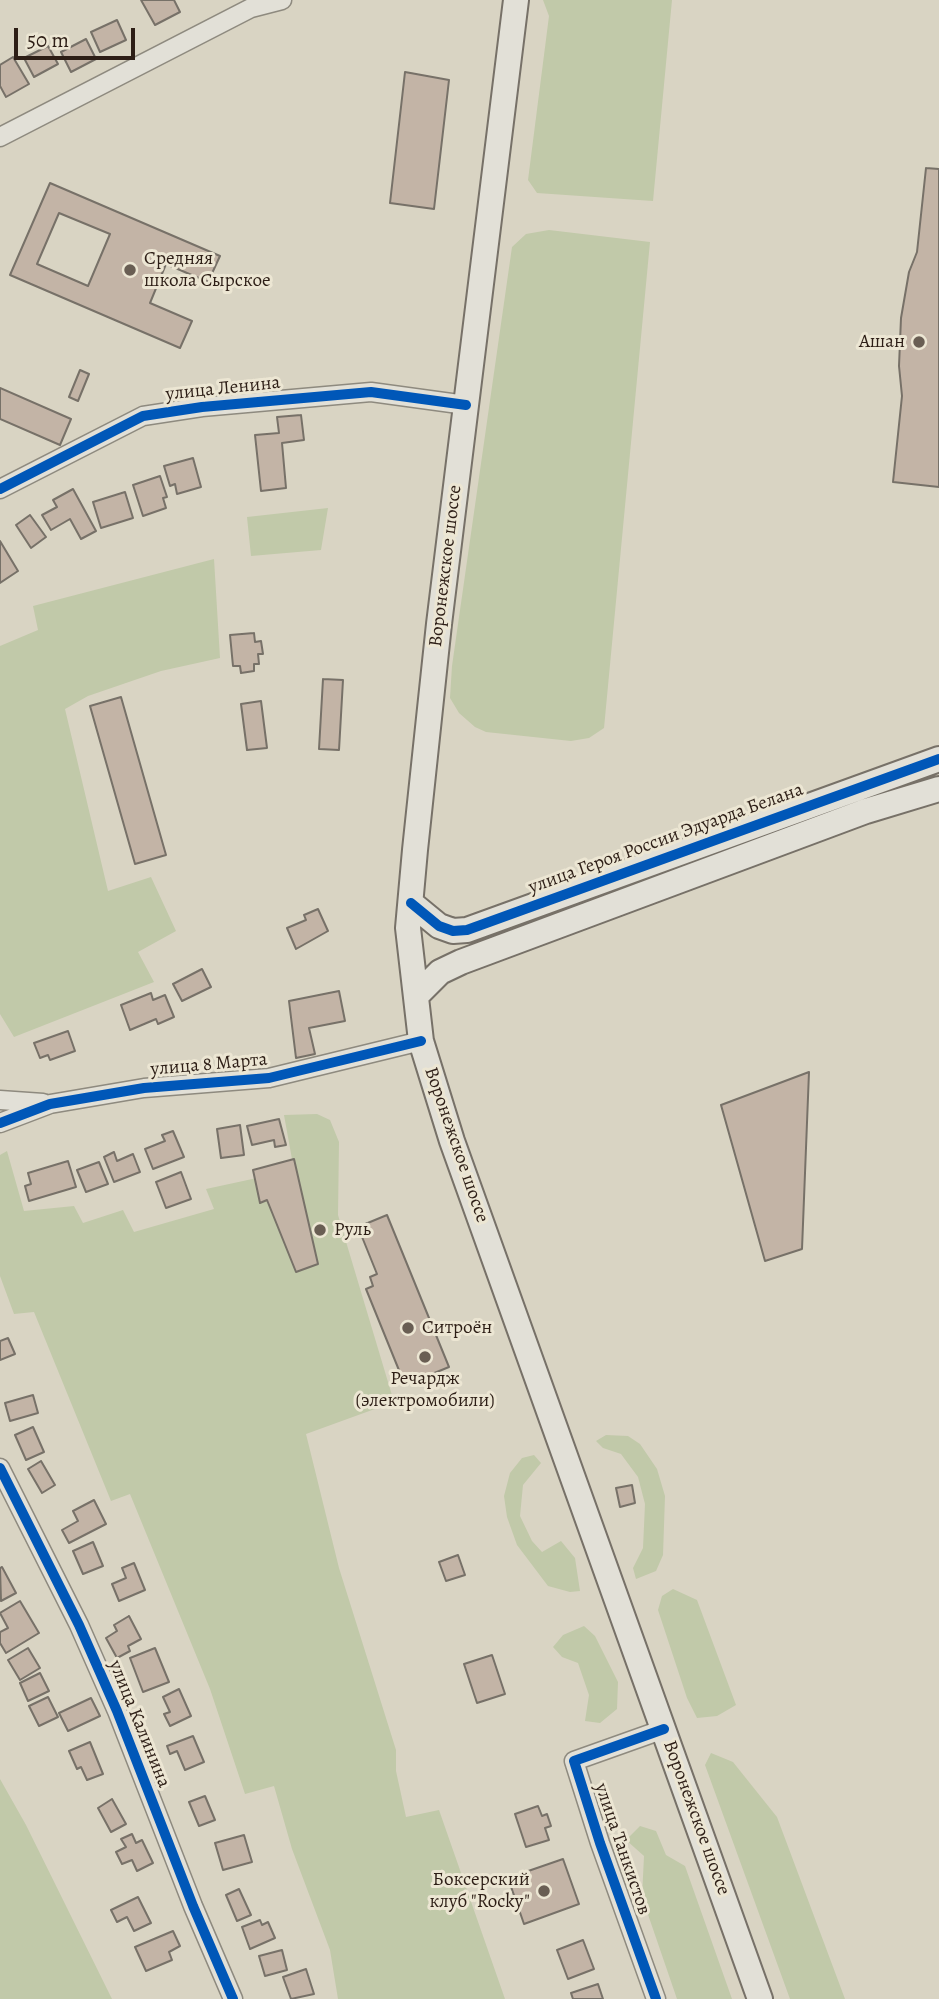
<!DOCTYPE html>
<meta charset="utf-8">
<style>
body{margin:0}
#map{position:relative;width:939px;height:1999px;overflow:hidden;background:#d9d4c3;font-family:Alegreya,serif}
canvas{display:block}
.scale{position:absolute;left:14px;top:28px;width:121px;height:32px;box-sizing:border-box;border:4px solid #2d1e16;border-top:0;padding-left:9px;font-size:21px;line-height:24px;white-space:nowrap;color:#2d1e16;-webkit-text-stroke:5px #ece6d3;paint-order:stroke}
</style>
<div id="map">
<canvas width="939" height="1999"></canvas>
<div class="scale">50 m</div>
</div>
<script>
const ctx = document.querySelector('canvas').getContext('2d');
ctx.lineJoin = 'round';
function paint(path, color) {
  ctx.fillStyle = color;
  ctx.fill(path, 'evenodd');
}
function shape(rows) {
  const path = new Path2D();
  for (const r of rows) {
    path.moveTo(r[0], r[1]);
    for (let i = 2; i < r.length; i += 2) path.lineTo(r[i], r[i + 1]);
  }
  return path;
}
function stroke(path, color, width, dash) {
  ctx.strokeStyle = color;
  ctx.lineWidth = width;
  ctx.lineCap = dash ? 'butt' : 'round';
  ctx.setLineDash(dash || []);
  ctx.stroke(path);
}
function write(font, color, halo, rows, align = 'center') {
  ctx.font = font + ' Alegreya,serif';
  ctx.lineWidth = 6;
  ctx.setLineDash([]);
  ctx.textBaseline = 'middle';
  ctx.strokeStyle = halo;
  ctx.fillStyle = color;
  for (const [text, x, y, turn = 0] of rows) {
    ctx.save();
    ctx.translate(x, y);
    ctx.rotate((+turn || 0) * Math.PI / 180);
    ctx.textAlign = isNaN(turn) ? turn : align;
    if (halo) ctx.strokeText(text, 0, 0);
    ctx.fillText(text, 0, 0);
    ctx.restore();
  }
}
const green = shape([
 [543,0,672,0,653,201,537,193,528,180,549,16],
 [549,230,650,242,604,728,589,738,571,741,486,732,475,727,459,713,450,698,452,666,512,247,526,234],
 [328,508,321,550,251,556,247,517],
 [214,559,220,658,161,671,88,696,65,709,108,891,151,877,176,931,138,952,154,982,14,1037,0,1014,0,646,38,630,33,606],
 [317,1114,330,1120,339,1142,338,1215,394,1402,306,1434,339,1568,396,1750,396,1771,406,1817,439,1810,505,1999,338,1999,330,1950,292,1849,274,1786,245,1794,210,1689,130,1494,111,1501,34,1312,14,1314,0,1276,0,1155,7,1151,24,1211,74,1206,83,1223,123,1210,134,1232,214,1209,206,1189,294,1170,284,1115],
 [606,1435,628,1436,640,1444,657,1469,665,1496,663,1555,656,1571,636,1579,633,1568,643,1548,645,1504,638,1477,621,1454,603,1448,596,1441],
 [534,1455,541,1463,523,1485,520,1516,532,1541,542,1552,561,1541,575,1558,580,1591,570,1592,548,1586,517,1545,507,1517,504,1496,510,1473,522,1458],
 [673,1589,697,1600,736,1705,717,1716,697,1718,687,1698,658,1610,662,1596],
 [584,1626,595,1636,618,1682,617,1709,600,1723,585,1721,589,1695,578,1663,562,1657,553,1647,563,1635],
 [711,1753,733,1762,777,1817,845,1999,790,1999,705,1765],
 [0,1779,26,1825,112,1999,0,1999],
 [640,1826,656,1831,666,1855,685,1866,732,1999,677,1999,642,1897,644,1856,626,1840]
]);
const building = shape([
 [141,0,174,0,180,12,155,25,141,0],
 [117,20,126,40,100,52,91,32,117,20],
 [86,39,96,59,71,72,61,52,86,39],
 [48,46,58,64,34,77,24,58,48,46],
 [13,57,29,84,6,97,0,86,0,65,13,57],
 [405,72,449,80,434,209,390,203,405,72],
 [926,168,939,169,939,487,893,482,902,396,899,366,901,318,909,272,917,252,926,168],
 [50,183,220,256,208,282,166,264,150,303,192,321,180,348,10,275,50,183],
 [59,213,110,234,88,286,37,264,59,213],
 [80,370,89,374,78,401,69,397,80,370],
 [0,388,71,419,60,445,0,419,0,388],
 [301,415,304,440,282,443,286,488,261,491,255,435,279,433,277,417,301,415],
 [193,458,201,487,177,494,175,484,170,486,164,466,193,458],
 [160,476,167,497,163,498,166,508,143,516,133,485,160,476],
 [73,489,96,531,81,539,70,519,51,530,42,515,57,507,53,500,73,489],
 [125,492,133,518,101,528,93,502,125,492],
 [30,515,46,537,31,548,16,525,30,515],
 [0,541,18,571,0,583,0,541],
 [254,633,255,642,261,641,263,654,258,654,259,664,254,664,254,671,241,673,240,666,233,666,230,635,254,633],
 [323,679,343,680,339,750,319,749,323,679],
 [121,697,166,855,135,864,90,706,121,697],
 [261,701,267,748,247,750,241,704,261,701],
 [318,909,328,931,296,949,287,928,306,920,304,915,318,909],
 [202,969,211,987,182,1001,173,984,202,969],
 [339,991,345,1021,309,1028,315,1054,296,1058,289,1001,339,991],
 [151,993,153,1000,165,995,174,1017,158,1024,156,1019,130,1030,121,1005,151,993],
 [68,1031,75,1051,50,1060,48,1055,40,1058,34,1043,68,1031],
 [809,1072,802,1249,765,1261,721,1105,809,1072],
 [279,1119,286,1145,275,1147,274,1140,252,1145,247,1126,279,1119],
 [240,1125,244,1155,221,1158,217,1129,240,1125],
 [173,1131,184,1157,153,1169,145,1149,165,1141,162,1135,173,1131],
 [114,1152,117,1161,133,1154,140,1172,114,1182,104,1157,114,1152],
 [294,1159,318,1264,296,1272,267,1200,260,1203,253,1170,294,1159],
 [68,1161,76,1187,29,1201,25,1186,31,1184,28,1173,68,1161],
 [99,1162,108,1184,86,1192,77,1170,99,1162],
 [181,1172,191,1199,166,1208,156,1182,181,1172],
 [387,1215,449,1367,405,1385,366,1289,373,1286,370,1277,377,1274,358,1227,387,1215],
 [8,1338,15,1354,0,1360,0,1341,8,1338],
 [33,1395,38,1413,10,1421,5,1403,33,1395],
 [33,1427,44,1452,26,1460,15,1435,33,1427],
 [41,1461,55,1485,42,1493,28,1469,41,1461],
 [632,1485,635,1503,620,1507,616,1488,632,1485],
 [94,1500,106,1524,69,1543,62,1530,78,1521,73,1511,94,1500],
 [93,1542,103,1566,83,1574,73,1551,93,1542],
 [458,1555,465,1575,446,1581,439,1562,458,1555],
 [134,1563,145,1590,119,1601,112,1584,126,1578,122,1568,134,1563],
 [2,1567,16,1593,1,1601,0,1568,2,1567],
 [20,1601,39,1633,6,1653,0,1643,0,1632,8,1628,0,1613,20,1601],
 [129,1616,141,1639,128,1646,130,1651,117,1658,106,1638,117,1631,114,1625,129,1616],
 [28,1648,40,1668,20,1680,8,1660,28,1648],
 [155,1648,169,1682,143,1692,130,1658,155,1648],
 [492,1655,505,1694,477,1703,464,1664,492,1655],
 [40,1673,49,1691,28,1701,20,1683,40,1673],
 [179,1689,191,1716,170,1726,164,1714,170,1712,163,1697,179,1689],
 [48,1697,58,1717,39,1726,29,1706,48,1697],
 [91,1698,100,1716,68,1731,59,1713,91,1698],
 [193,1736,204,1762,185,1770,177,1751,170,1754,167,1746,193,1736],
 [90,1742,103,1774,87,1780,81,1767,77,1769,69,1751,90,1742],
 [205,1796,215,1820,199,1826,189,1802,205,1796],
 [112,1799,126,1824,111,1832,98,1808,112,1799],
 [538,1806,542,1816,547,1814,551,1826,545,1828,549,1840,526,1847,515,1814,538,1806],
 [132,1834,136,1843,142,1840,153,1863,137,1871,132,1860,122,1864,116,1852,126,1847,121,1839,132,1834],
 [244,1835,252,1862,223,1870,215,1843,244,1835],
 [563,1859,579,1904,524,1924,508,1878,563,1859],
 [239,1889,251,1915,237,1921,226,1895,239,1889],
 [138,1897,151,1923,134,1931,127,1917,117,1922,111,1910,138,1897],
 [260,1920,262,1925,268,1922,275,1938,250,1949,242,1927,260,1920],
 [173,1931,180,1946,169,1952,172,1960,146,1971,135,1947,173,1931],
 [583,1940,594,1969,568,1979,557,1950,583,1940],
 [282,1950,287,1970,265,1976,259,1956,282,1950],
 [306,1969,314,1994,291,1999,283,1977,306,1969],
 [598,1984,603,1999,573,1999,571,1993,598,1984]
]);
const street = shape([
 [0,137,251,8,282,0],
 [0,489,143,416,202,407,371,392,466,405],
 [0,1100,43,1103],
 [0,1123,50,1104,144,1088,269,1078,421,1041],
 [0,1468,79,1625,117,1711,193,1906,233,1999],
 [656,1999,600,1843,574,1761,664,1729]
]);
const secondary = shape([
 [516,0,439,624,415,850,408,928,421,1041,452,1141,760,1999],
 [411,903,439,926,453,931,467,930,939,759],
 [416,996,440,972,461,962,866,811,939,789]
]);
const cycleway = shape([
 [0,489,143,416,202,407,371,392,466,405],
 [411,903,439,926,453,931,467,930,939,759],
 [0,1123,50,1104,144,1088,269,1078,421,1041],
 [0,1468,79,1625,117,1711,193,1906,233,1999],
 [656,1999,600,1843,574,1761,664,1729]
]);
const markers = [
 [130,270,7,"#695e53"],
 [919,342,7,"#695e53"],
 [320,1230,7,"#695e53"],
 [408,1328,7,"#695e53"],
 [425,1357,7,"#695e53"],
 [544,1891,7,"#695e53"]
];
const poiNames = [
 ["Средняя",144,259],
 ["школа Сырское",144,281],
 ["Ашан",905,342,"right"],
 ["Руль",334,1230],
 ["Ситроён",422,1328],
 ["Речардж",425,1379,"center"],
 ["(электромобили)",425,1401,"center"],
 ["Боксерский",530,1880,"right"],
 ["клуб \"Rocky\"",530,1902,"right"]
];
const streetNames = [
 ["улица Ленина",223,389,-6],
 ["Воронежское шоссе",446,566,-83],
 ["улица Героя России Эдуарда Белана",666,839,-20],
 ["улица 8 Марта",209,1065,-5],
 ["Воронежское шоссе",456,1145,71],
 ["улица Калинина",139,1724,68],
 ["Воронежское шоссе",696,1818,70],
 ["улица Танкистов",622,1849,71]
];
paint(green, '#c1c9a9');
paint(building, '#c3b4a6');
stroke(building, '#777168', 2);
stroke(street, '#8e8a7f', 21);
stroke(secondary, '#777168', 28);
stroke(street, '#e2e0d7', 18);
stroke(secondary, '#e2e0d7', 24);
stroke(cycleway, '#0057b8', 10);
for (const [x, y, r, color] of markers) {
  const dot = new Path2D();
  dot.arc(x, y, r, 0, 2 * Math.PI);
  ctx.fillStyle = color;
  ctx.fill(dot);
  stroke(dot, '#ece6d3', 2.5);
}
write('19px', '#2d1e16', '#ece6d3', poiNames, 'left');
write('19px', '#2d1e16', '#ece6d3', streetNames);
</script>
